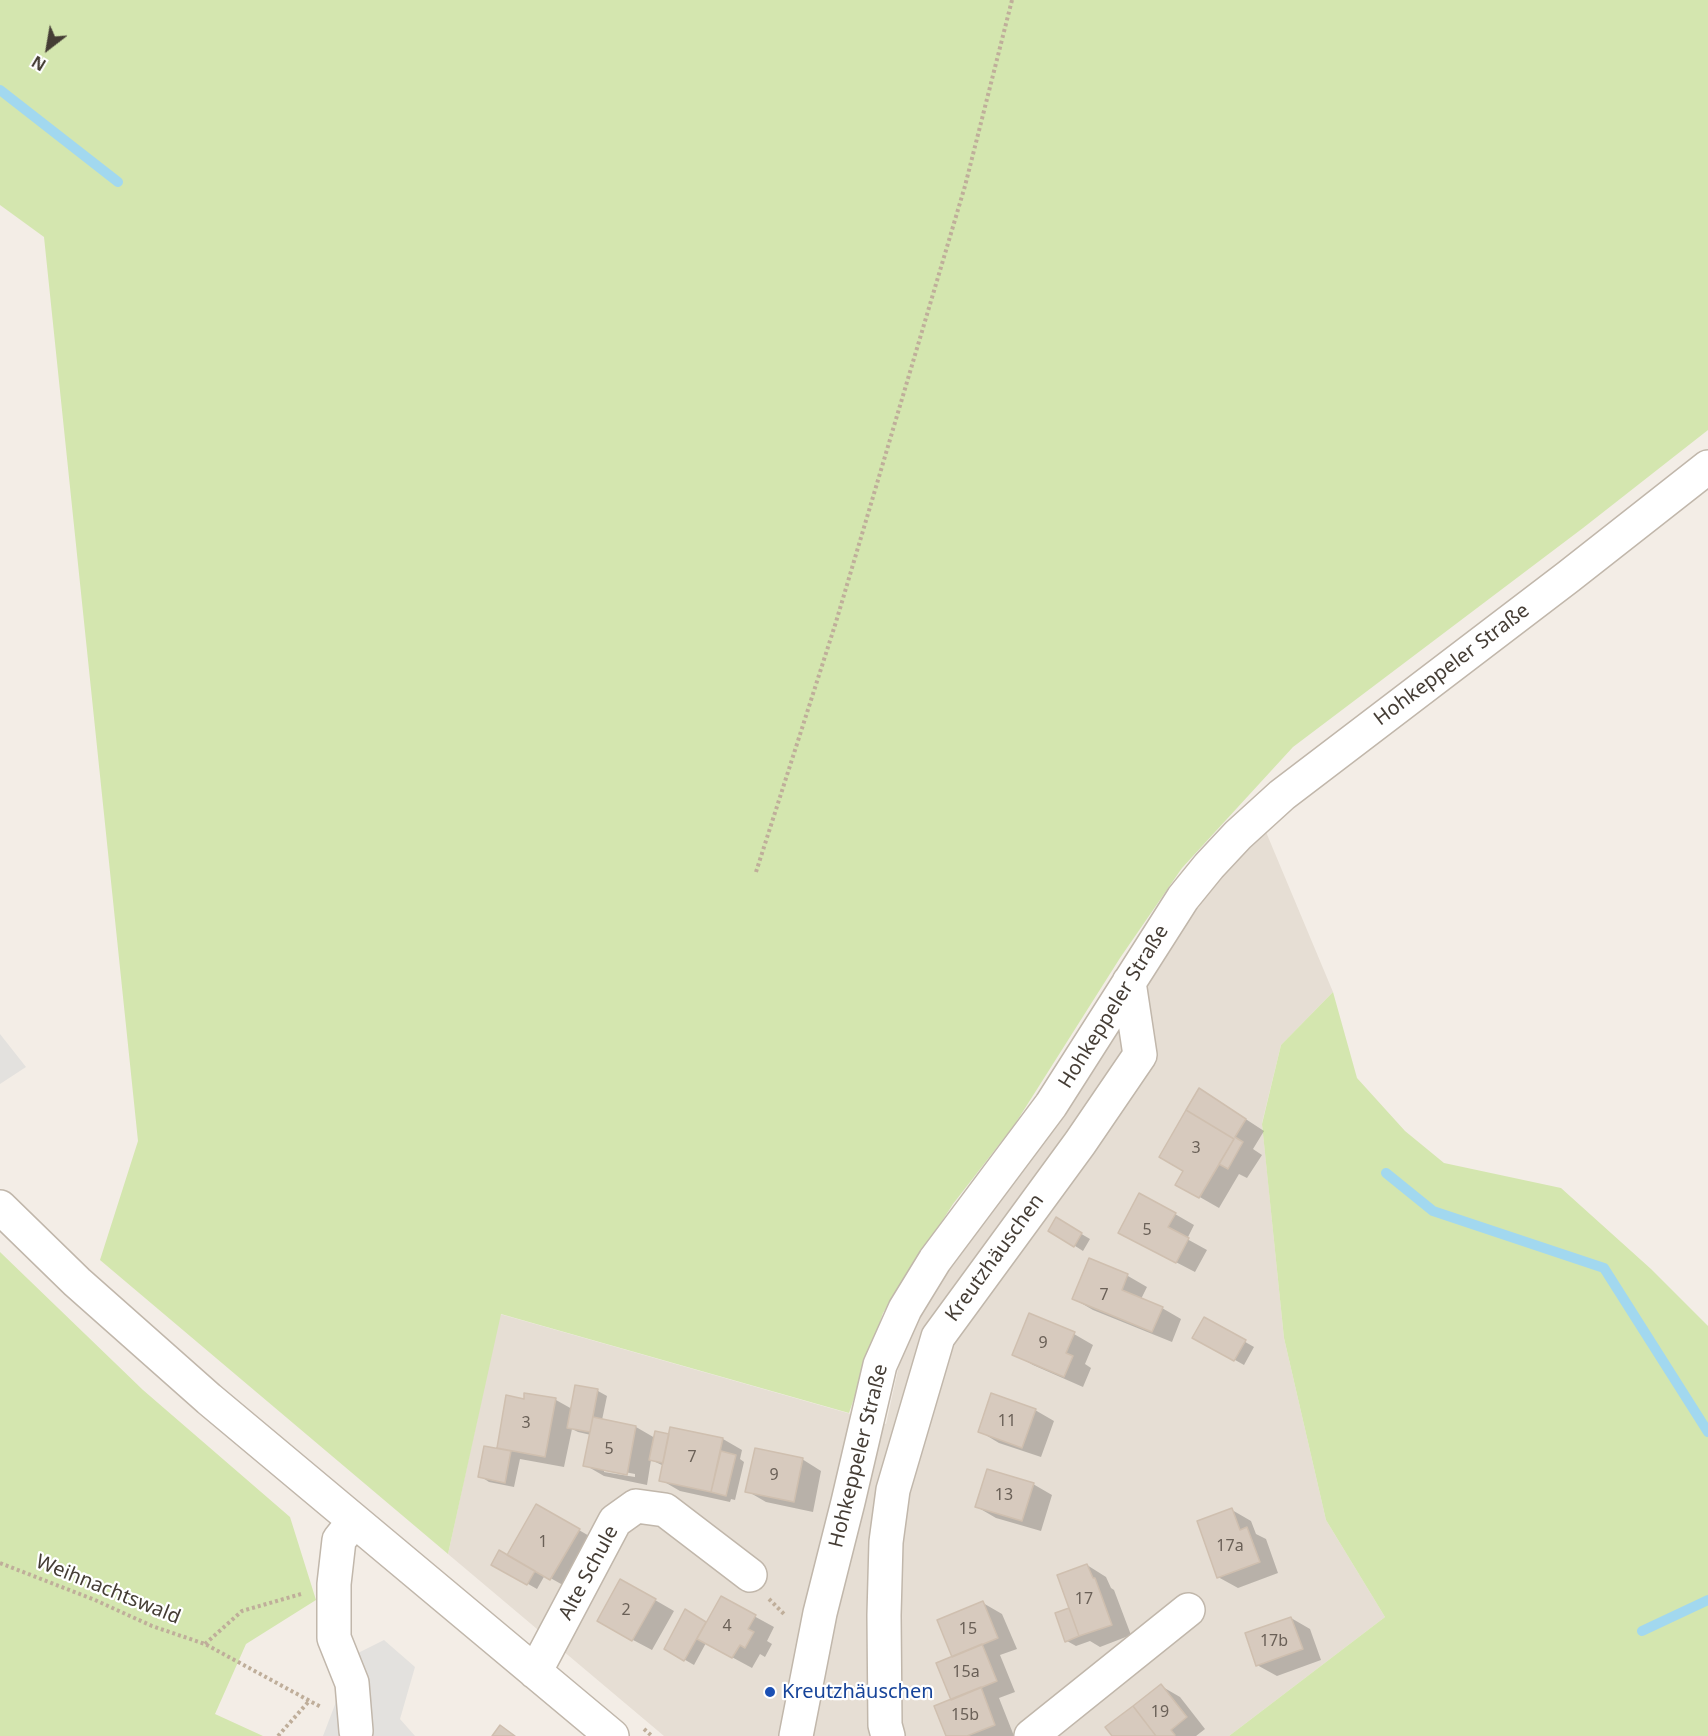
<!DOCTYPE html>
<meta charset="utf-8">
<style>
body{margin:0}
#map{position:relative;width:1708px;height:1736px;overflow:hidden;background:#f3ede6;font-family:"Noto Sans",sans-serif}
canvas{display:block}
.north{position:absolute;left:18px;top:18px;width:60px;height:60px;-webkit-text-stroke:4px #fff;paint-order:stroke;rotate:211deg;font-size:16px;font-weight:700;line-height:24px;text-align:center;color:#453d35}
.north::after{content:'';display:block;margin:auto;width:21px;height:27px;background:#453d35;clip-path:polygon(50% 0,100% 100%,50% 72%,0 100%)}
</style>
<div id="map">
<canvas width="1708" height="1736"></canvas>
<div class="north">N</div>
</div>
<script>
const ctx = document.querySelector('canvas').getContext('2d');
ctx.lineJoin = 'round';
function paint(path, color) {
  ctx.fillStyle = color;
  ctx.fill(path, 'evenodd');
}
function shape(rows) {
  const path = new Path2D();
  for (const r of rows) {
    path.moveTo(r[0], r[1]);
    for (let i = 2; i < r.length; i += 2) path.lineTo(r[i], r[i + 1]);
  }
  return path;
}
function stroke(path, color, width, dash) {
  ctx.strokeStyle = color;
  ctx.lineWidth = width;
  ctx.lineCap = dash ? 'butt' : 'round';
  ctx.setLineDash(dash || []);
  ctx.stroke(path);
}
function write(font, color, halo, rows, align = 'center') {
  ctx.font = font + ' "Noto Sans",sans-serif';
  ctx.lineWidth = 4.5;
  ctx.setLineDash([]);
  ctx.textBaseline = 'middle';
  ctx.strokeStyle = halo;
  ctx.fillStyle = color;
  for (const [text, x, y, turn = 0] of rows) {
    ctx.save();
    ctx.translate(x, y);
    ctx.rotate((+turn || 0) * Math.PI / 180);
    ctx.textAlign = isNaN(turn) ? turn : align;
    if (halo) ctx.strokeText(text, 0, 0);
    ctx.fillText(text, 0, 0);
    ctx.restore();
  }
}
const residential = shape([
 [1266,832,1333,992,1281,1045,1262,1123,1284,1338,1326,1520,1385,1617,1229,1736,664,1736,448,1554,500,1314,886,1424,903,1347,936,1281,990,1216,1113,1041,1153,972,1220,877]
]);
const green = shape([
 [0,0,1708,0,1708,430,1583,528,1293,747,1182,868,1120,958,1015,1124,953,1204,883,1313,849,1413,501,1314,448,1554,100,1260,138,1141,44,237,0,205],
 [1333,992,1357,1078,1405,1131,1444,1163,1561,1188,1651,1269,1708,1326,1708,1736,1229,1736,1385,1617,1326,1520,1284,1338,1262,1124,1281,1045],
 [0,1252,143,1390,290,1517,316,1600,246,1644,215,1714,263,1736,0,1736]
]);
const parking = shape([
 [0,1034,26,1067,0,1084],
 [384,1640,415,1667,400,1719,415,1736,323,1736,354,1655]
]);
const shadow = shape([
 [1218,1101,1264,1131,1253,1149,1262,1155,1247,1178,1239,1174,1219,1208,1177,1184],
 [1175,1214,1194,1225,1187,1239,1207,1250,1195,1272,1139,1243],
 [1056,1219,1090,1239,1083,1251,1050,1230],
 [1090,1260,1128,1276,1147,1287,1141,1299,1162,1308,1181,1319,1172,1342,1093,1310,1074,1299],
 [1205,1319,1254,1347,1244,1365,1194,1337],
 [1074,1334,1093,1345,1085,1364,1091,1368,1083,1387,1033,1365,1014,1354],
 [598,1391,607,1396,602,1420,636,1427,655,1438,723,1439,742,1450,740,1459,744,1462,735,1500,731,1499,730,1502,680,1491,661,1480,664,1466,651,1460,647,1485,604,1476,585,1465,591,1435,578,1432,572,1429,564,1467,520,1459,514,1487,489,1482,480,1476,504,1451,498,1447,525,1400,526,1394,556,1400,572,1409],
 [604,1468,635,1474,635,1477,604,1472],
 [1035,1410,1054,1421,1041,1457,999,1443,979,1431],
 [802,1459,821,1471,813,1512,766,1502,747,1491],
 [1033,1484,1052,1495,1041,1531,996,1518,977,1507],
 [537,1506,598,1541,570,1589,545,1575,537,1589,493,1564,508,1557],
 [1232,1510,1251,1521,1256,1534,1266,1539,1278,1573,1238,1588,1218,1577],
 [1087,1565,1106,1577,1111,1588,1114,1590,1131,1635,1100,1647,1090,1641,1076,1646,1067,1641,1072,1612],
 [721,1598,774,1627,767,1641,772,1644,765,1657,760,1654,752,1668,706,1643,694,1665,666,1649,686,1611,707,1624],
 [655,1600,674,1611,652,1650,618,1632],
 [983,1603,1002,1614,1017,1649,1000,1655,1015,1692,999,1698,1014,1736,948,1736,953,1701,954,1657],
 [1291,1618,1310,1629,1321,1660,1277,1676,1257,1665],
 [1161,1686,1180,1697,1205,1729,1196,1736,1114,1736]
]);
const stream = shape([
 [0,90,118,182],
 [1386,1173,1433,1211,1604,1268,1708,1432],
 [1642,1631,1708,1600]
]);
const building = shape([
 [1199,1088,1246,1119,1235,1137,1243,1142,1228,1169,1219,1164,1234,1139,1186,1110,1199,1088],
 [1186,1110,1234,1139,1199,1198,1175,1185,1183,1171,1159,1157,1186,1110],
 [1139,1193,1176,1213,1168,1227,1189,1238,1176,1263,1118,1233,1139,1193],
 [1056,1217,1082,1233,1074,1247,1048,1231,1056,1217],
 [1089,1258,1128,1274,1122,1290,1163,1307,1152,1332,1072,1299,1089,1258],
 [1029,1313,1075,1332,1066,1353,1073,1356,1064,1377,1012,1355,1029,1313],
 [1204,1317,1246,1340,1234,1361,1192,1338,1204,1317],
 [575,1385,598,1389,590,1432,567,1428,575,1385],
 [524,1393,556,1398,545,1457,497,1448,506,1395,524,1399,524,1393],
 [991,1393,1036,1409,1022,1448,978,1432,991,1393],
 [593,1417,636,1426,627,1475,583,1466,593,1417],
 [670,1427,723,1438,711,1492,659,1481,670,1427],
 [655,1431,669,1434,663,1463,649,1460,655,1431],
 [484,1446,511,1451,505,1483,478,1477,484,1446],
 [755,1448,803,1458,794,1502,745,1492,755,1448],
 [721,1451,736,1455,726,1496,711,1492,721,1451],
 [987,1469,1034,1483,1022,1521,975,1507,987,1469],
 [536,1504,580,1529,550,1580,507,1555,536,1504],
 [1232,1508,1240,1530,1247,1527,1260,1562,1217,1578,1197,1521,1232,1508],
 [499,1550,535,1571,527,1585,491,1565,499,1550],
 [1087,1564,1093,1578,1095,1578,1112,1625,1079,1636,1057,1575,1087,1564],
 [620,1579,656,1599,632,1641,597,1621,620,1579],
 [721,1596,756,1615,748,1629,754,1632,745,1648,740,1645,732,1658,697,1639,721,1596],
 [983,1601,998,1638,952,1657,937,1620,983,1601],
 [1069,1608,1079,1636,1065,1642,1055,1613,1069,1608],
 [685,1609,706,1622,684,1661,664,1649,685,1609],
 [1291,1617,1303,1649,1256,1666,1245,1633,1291,1617],
 [982,1644,997,1681,951,1700,936,1663,982,1644],
 [1161,1684,1187,1717,1171,1730,1175,1735,1174,1736,1156,1736,1133,1706,1161,1684],
 [981,1687,995,1725,967,1736,946,1736,934,1706,981,1687],
 [1133,1706,1156,1736,1112,1736,1105,1727,1133,1706],
 [500,1725,515,1736,492,1736,500,1725]
]);
const path = shape([
 [756,872,836,622,965,186,1012,0],
 [0,1563,95,1600,152,1626,205,1644,321,1707],
 [769,1599,785,1615],
 [205,1644,242,1611,301,1594],
 [644,1729,652,1736],
 [278,1736,310,1700]
]);
const minor = shape([
 [0,1207,77,1282,209,1399,612,1736],
 [354,1521,339,1540,334,1584,334,1638,352,1683,356,1731],
 [535,1672,615,1521,636,1506,665,1510,750,1575],
 [796,1736,820,1613,848,1502,880,1365,905,1309,935,1260,1051,1105,1183,898,1209,866,1238,835,1282,795,1568,577,1708,467],
 [888,1736,885,1725,884,1615,886,1542,893,1490,938,1337,1080,1143,1140,1055,1129,982],
 [1031,1736,1188,1610]
]);
const markers = [
 [770,1692,6,"#1a4fb4"]
];
const numberNames = [
 ["3",1196,1148],
 ["5",1147,1230],
 ["7",1104,1295],
 ["9",1043,1343],
 ["11",1007,1421],
 ["3",526,1423],
 ["5",609,1449],
 ["7",692,1457],
 ["9",774,1475],
 ["13",1004,1495],
 ["1",543,1542],
 ["17a",1230,1546],
 ["17",1084,1599],
 ["2",626,1610],
 ["4",727,1626],
 ["15",968,1629],
 ["17b",1274,1641],
 ["15a",966,1672],
 ["19",1160,1712],
 ["15b",965,1715]
];
const streetNames = [
 ["Hohkeppeler Straße",1452,665,-37],
 ["Hohkeppeler Straße",1114,1007,-58],
 ["Kreutzhäuschen",995,1258,-54],
 ["Hohkeppeler Straße",859,1456,-76],
 ["Alte Schule",589,1573,-62],
 ["Weihnachtswald",108,1590,22]
];
const transitNames = [
 ["Kreutzhäuschen",782,1692]
];
paint(residential, '#e6ded4');
paint(green, '#d4e6af');
paint(parking, '#e3e1de');
paint(shadow, '#0003');
stroke(stream, '#a2d8ef', 10);
paint(building, '#d7cabe');
stroke(building, '#cfbfaf', 1.5);
stroke(minor, '#c1b7ab', 36);
stroke(path, '#bfae9a', 4, [3, 3]);
stroke(minor, '#fff', 33);
for (const [x, y, r, color] of markers) {
  const dot = new Path2D();
  dot.arc(x, y, r, 0, 2 * Math.PI);
  ctx.fillStyle = color;
  ctx.fill(dot);
  stroke(dot, '#fff', 2);
}
write('16px', '#6a6057', null, numberNames);
write('20px', '#453d35', '#fff', streetNames);
write('20px', '#164399', '#fff', transitNames, 'left');
</script>
